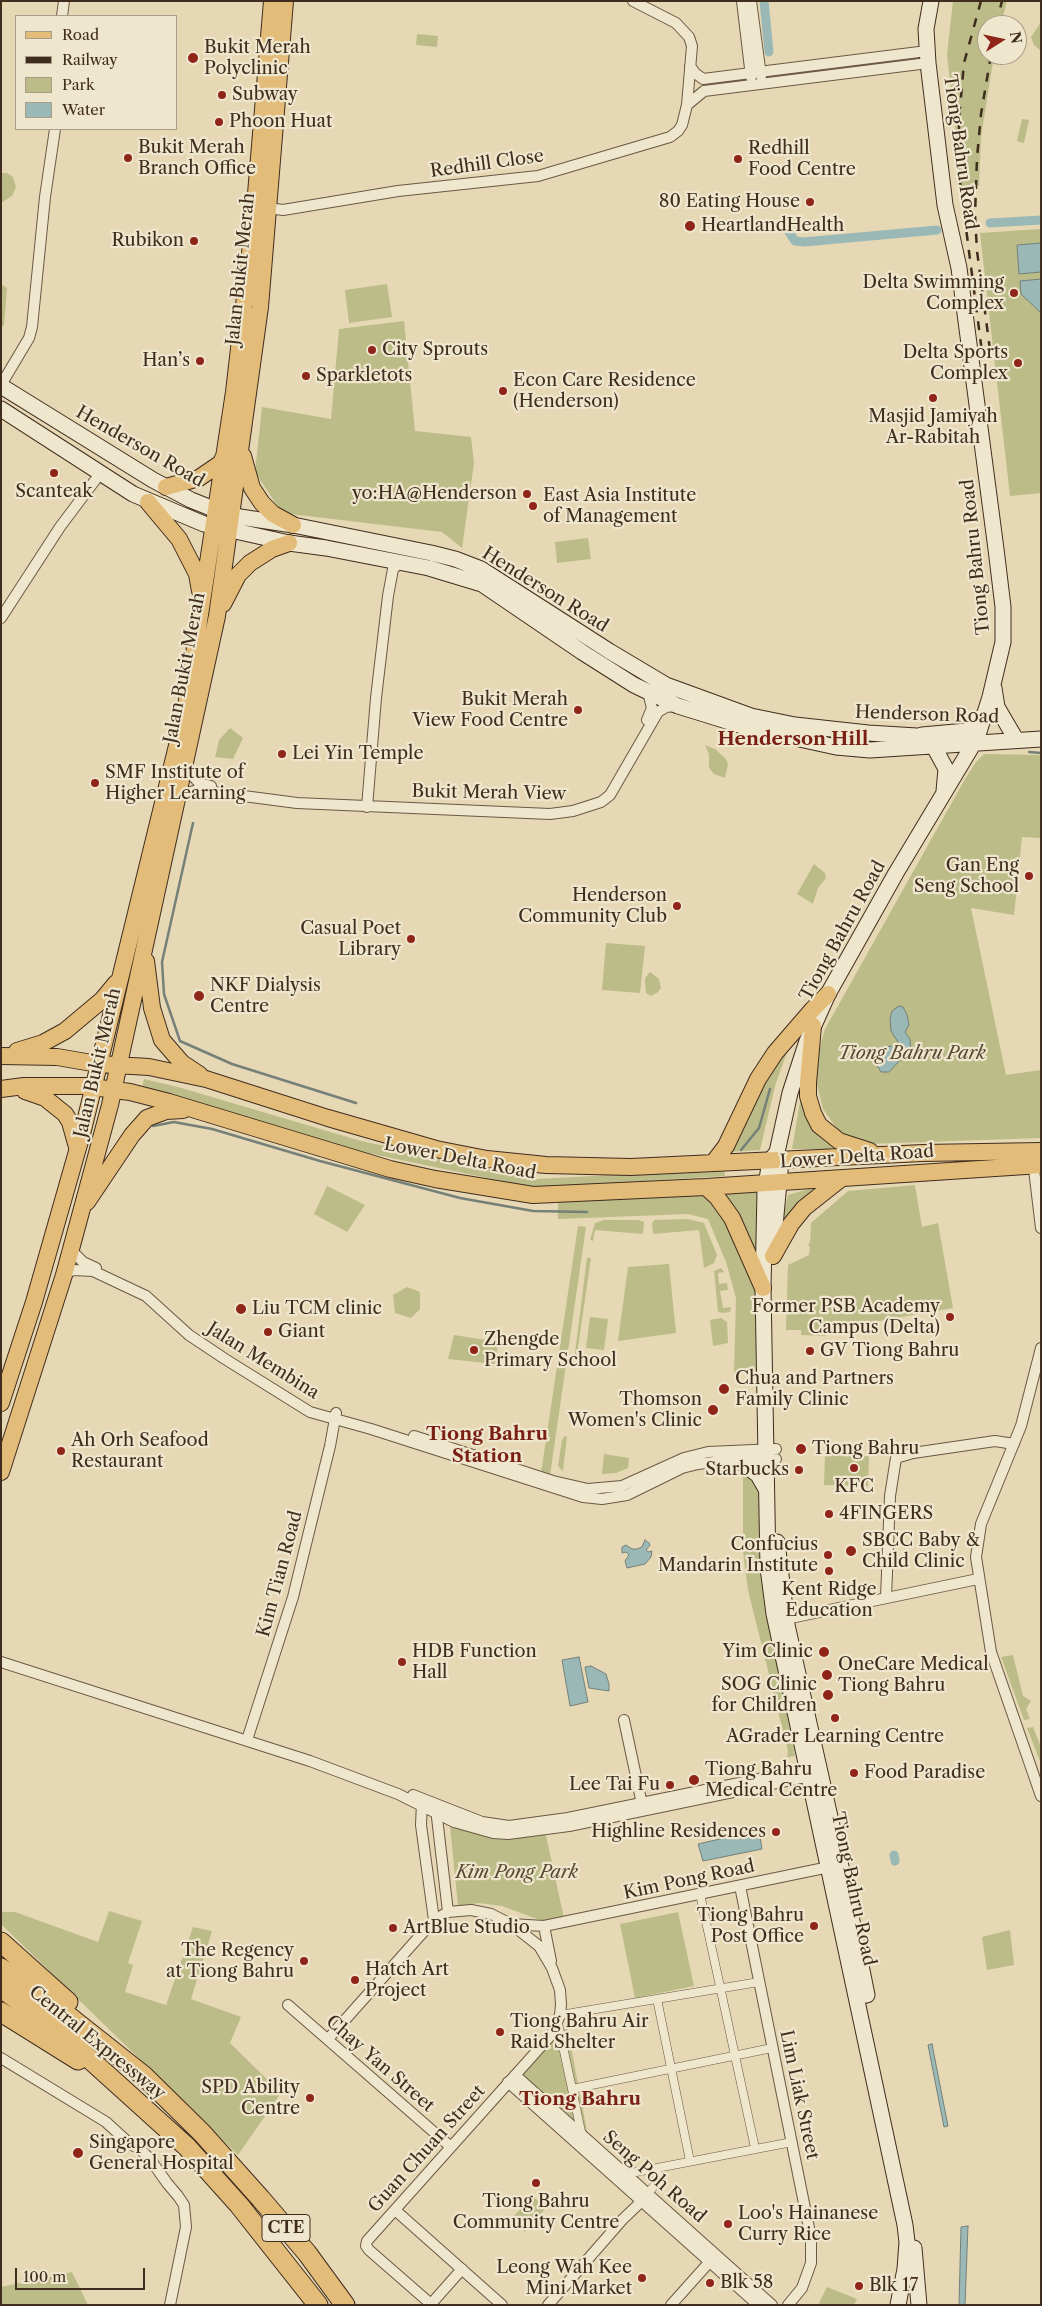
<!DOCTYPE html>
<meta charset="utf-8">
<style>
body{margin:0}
#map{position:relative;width:1042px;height:2306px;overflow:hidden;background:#e6d8b4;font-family:"Libre Caslon Text",serif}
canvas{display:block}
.frame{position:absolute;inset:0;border:2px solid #402d1e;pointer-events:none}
.legend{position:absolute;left:15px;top:15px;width:162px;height:115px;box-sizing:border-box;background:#efe6ce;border:1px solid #a99c88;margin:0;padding:6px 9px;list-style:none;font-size:15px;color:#402d1e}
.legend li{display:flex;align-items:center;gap:10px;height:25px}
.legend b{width:25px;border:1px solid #a99c88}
.north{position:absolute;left:977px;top:15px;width:50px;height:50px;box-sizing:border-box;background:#efe6ce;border:1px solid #a99c88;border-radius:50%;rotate:80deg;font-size:14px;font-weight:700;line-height:20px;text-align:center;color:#402d1e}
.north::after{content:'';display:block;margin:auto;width:18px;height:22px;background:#8f2418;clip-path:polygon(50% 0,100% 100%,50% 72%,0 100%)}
.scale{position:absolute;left:15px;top:2268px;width:130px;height:22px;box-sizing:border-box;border:2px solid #402d1e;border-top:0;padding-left:6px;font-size:15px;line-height:18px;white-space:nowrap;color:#402d1e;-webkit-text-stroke:4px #efe6ce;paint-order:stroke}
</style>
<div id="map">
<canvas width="1042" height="2306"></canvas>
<div class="frame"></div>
<ul class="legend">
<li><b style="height:6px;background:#e3bc7a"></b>Road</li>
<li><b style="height:6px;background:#402d1e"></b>Railway</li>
<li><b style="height:14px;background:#bcbc88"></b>Park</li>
<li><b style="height:14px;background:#99b8b6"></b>Water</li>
</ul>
<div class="north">N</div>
<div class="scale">100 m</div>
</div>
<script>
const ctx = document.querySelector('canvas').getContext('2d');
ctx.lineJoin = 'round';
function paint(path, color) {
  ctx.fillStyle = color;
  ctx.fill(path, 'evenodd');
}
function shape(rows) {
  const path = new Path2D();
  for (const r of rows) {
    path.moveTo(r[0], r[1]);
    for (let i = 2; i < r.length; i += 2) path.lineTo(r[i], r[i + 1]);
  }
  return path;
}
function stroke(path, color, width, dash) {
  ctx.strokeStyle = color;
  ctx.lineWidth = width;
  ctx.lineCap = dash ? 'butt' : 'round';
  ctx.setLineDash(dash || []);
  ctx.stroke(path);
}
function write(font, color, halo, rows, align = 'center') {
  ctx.font = font + ' "Libre Caslon Text",serif';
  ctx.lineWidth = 4.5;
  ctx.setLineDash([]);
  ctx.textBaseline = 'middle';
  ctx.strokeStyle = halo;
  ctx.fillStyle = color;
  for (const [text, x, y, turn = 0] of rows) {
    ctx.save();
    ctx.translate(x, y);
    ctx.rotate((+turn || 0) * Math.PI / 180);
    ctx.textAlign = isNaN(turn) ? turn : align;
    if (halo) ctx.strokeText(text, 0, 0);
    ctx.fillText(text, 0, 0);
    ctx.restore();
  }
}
const green = shape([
 [953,1,1007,1,1001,25,987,25,987,55,994,55,981,137,979,186,959,188,957,145,947,55],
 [1041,22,1041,51,1034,45,1031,37],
 [417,34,438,36,437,47,416,45],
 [1022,119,1029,120,1024,143,1017,141],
 [1,173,7,173,13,177,16,187,12,196,1,203],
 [1041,229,1041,493,1010,496,980,233],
 [1,284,7,288,4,325,1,328],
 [387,284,392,317,349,323,345,290],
 [404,321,415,431,471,437,474,463,462,548,442,532,282,513,255,472,262,407,331,419,339,329],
 [588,538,591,559,557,563,555,542],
 [230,728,243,738,233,759,215,757,219,740],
 [705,745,715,749,726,759,728,764,725,778,714,774,709,768,709,754],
 [984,754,1041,755,1041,838,1022,837,1014,915,971,908,1006,1075,1041,1070,1041,1138,866,1144,845,1135,837,1129,823,1109,816,1081,820,1047,825,1029,965,779,976,762],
 [814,864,825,873,826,878,818,888,813,904,797,894],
 [606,943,645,946,640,993,602,990],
 [650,972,659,979,661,988,658,992,651,996,646,993,645,983,645,978],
 [791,1041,775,1086,760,1150,727,1152,762,1082],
 [808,1054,814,1117,845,1149,792,1149],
 [144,1079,178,1087,361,1141,536,1179,724,1169,725,1176,535,1188,358,1151,142,1087],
 [826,1184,778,1238,788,1195],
 [915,1185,922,1227,938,1223,953,1308,874,1322,875,1330,857,1333,826,1332,826,1336,801,1335,801,1330,786,1330,788,1265,809,1255,810,1247,808,1245,810,1242,811,1223,848,1191],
 [327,1186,365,1205,347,1232,314,1214],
 [758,1187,763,1370,734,1374,736,1298,726,1262,708,1219,688,1214,558,1219,558,1198],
 [688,1219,704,1223,717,1255,714,1263,704,1268,699,1230,653,1234,652,1224,654,1220],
 [639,1220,644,1222,643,1234,595,1230,593,1241,590,1240,595,1223,604,1220],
 [578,1226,586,1227,550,1475,541,1473],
 [587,1258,591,1258,576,1361,574,1361],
 [669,1264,676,1333,618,1341,628,1267],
 [721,1268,724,1272,718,1273,719,1284,727,1283,728,1290,720,1291,723,1308,731,1307,730,1312,723,1313,718,1312,714,1271],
 [407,1287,420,1292,420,1309,411,1318,395,1313,393,1295],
 [590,1317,608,1319,604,1350,586,1348],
 [721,1318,727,1322,728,1343,713,1346,710,1320],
 [454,1335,498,1342,495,1364,448,1359],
 [567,1436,563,1471,558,1466,562,1440,564,1437],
 [604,1454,629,1458,628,1468,616,1473,602,1474],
 [825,1455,869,1456,868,1486,824,1485],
 [739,1470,748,1474,757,1483,761,1495,762,1515,760,1557,768,1614,795,1756,787,1757,788,1751,748,1590,743,1552,743,1479],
 [1013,1655,1023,1696,1031,1701,1026,1709,1030,1719,1024,1720,1001,1657],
 [1033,1727,1041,1747,1041,1764,1027,1728],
 [450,1826,487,1836,545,1831,564,1918,545,1922,502,1906,479,1903,458,1906],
 [109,1911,142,1921,128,1963,133,1965,125,1992,166,2005,193,1927,212,1931,191,1999,241,2017,230,2043,281,2093,238,2155,1,1924,1,1912,15,1912,98,1942],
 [678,1912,694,1986,635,1998,620,1924],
 [1010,1930,1014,1965,987,1970,982,1937],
 [567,2026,587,2131,522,2074],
 [533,2196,546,2208,525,2232,511,2219],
 [72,2272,88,2305,1,2305,1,2287],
 [827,2287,857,2299,854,2305,822,2305,819,2303]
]);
const water = shape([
 [1041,243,1041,272,1019,274,1017,245,1041,243],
 [1041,279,1041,313,1021,294,1020,281,1041,279],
 [899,1006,903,1007,907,1015,909,1025,905,1032,910,1039,911,1054,902,1058,889,1072,881,1072,875,1062,877,1051,879,1048,898,1045,898,1042,891,1031,890,1019,892,1011,899,1006],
 [645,1540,649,1543,650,1545,646,1550,648,1552,652,1551,651,1557,645,1564,627,1568,625,1561,629,1555,626,1552,622,1553,622,1547,626,1545,632,1549,637,1549,642,1547,645,1540],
 [579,1657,588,1702,570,1706,562,1660,579,1657],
 [591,1666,606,1674,609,1684,609,1691,589,1688,585,1667,591,1666],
 [759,1830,762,1849,703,1861,698,1844,759,1830],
 [932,2044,948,2126,944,2127,928,2045,932,2044],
 [968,2226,965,2305,959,2305,961,2227,968,2226]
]);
const stream = shape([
 [1029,752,1041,753],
 [193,823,162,962,164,994,180,1041,232,1064,356,1103],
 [153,1126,174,1122,212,1129,320,1161,460,1198,533,1211,587,1212],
 [741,1150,759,1128,770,1089]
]);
const canal = shape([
 [764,1,769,52],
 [786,221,789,232,795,241,804,242,937,230],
 [990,223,1041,220],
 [894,1855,895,1861]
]);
const pedestrian = shape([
 [700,1894,755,2148],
 [657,1999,690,2161],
 [560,2015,759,1982],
 [558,2023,582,2136],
 [572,2089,772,2048],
 [626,2174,792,2142],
 [647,2194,655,2185,658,2168]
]);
const minor = shape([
 [742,1,751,77],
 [751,1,761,76],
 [62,16,64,1],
 [690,66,695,73,703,79,927,51],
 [687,105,704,91,928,63],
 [268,208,283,210,398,191,538,176,670,137,678,131,682,125,687,105,692,46,689,37,676,23,633,1],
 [1,385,29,338,32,327,45,197,55,129],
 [1,618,60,527,99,475],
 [646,690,649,696,652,708,647,720],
 [185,767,199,783,211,786],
 [178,795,198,790,297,803,550,814,573,811,601,802,610,795,658,712,666,707,677,706],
 [367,807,376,698,388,596,393,569,401,562],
 [1033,1161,1041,1228],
 [71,1250,83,1262,96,1268],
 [64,1275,73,1270,93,1271,146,1296,189,1335,225,1359,310,1412,371,1429,583,1497,602,1499,627,1495,682,1468,698,1464,737,1459,776,1459],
 [1041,1348,1021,1426,981,1524,976,1557,991,1652,1041,1796],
 [414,1436,553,1481,588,1489,622,1486,684,1458,708,1452,776,1449],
 [886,1598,890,1496,896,1458,913,1453,995,1441,1014,1444],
 [781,1620,978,1579],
 [1,1662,310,1761,398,1794,454,1822,493,1833,508,1834,569,1826,815,1775],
 [624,1720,643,1809],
 [247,1740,293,1597,330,1446,336,1413],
 [413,1795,482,1822,509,1826,568,1818,813,1768],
 [422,1802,421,1825,434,1920],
 [436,1809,448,1912],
 [740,1886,811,2238,811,2263,802,2288,788,2305],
 [511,1924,544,1926,834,1866],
 [544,1926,551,1961],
 [288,2005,451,2147],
 [328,2039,434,1920,448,1912,471,1910,491,1914,511,1924,539,1946,552,1968,560,1990,561,2005,560,2015,552,2034,367,2241,366,2246,369,2250,432,2305],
 [1,2058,106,2122,130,2144,140,2149,150,2159,167,2183,178,2196,184,2205,186,2227,170,2305],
 [515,2075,772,2305],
 [508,2082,758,2305],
 [395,2210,502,2305],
 [431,2304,462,2269],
 [548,2305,622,2220,644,2199],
 [671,2305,713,2258]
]);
const secondary = shape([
 [1,386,153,480,191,500,216,510,240,517,293,525,431,553,455,559,481,569,609,651,666,685,751,716,795,725,868,733,933,737],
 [1,409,133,494,204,524,289,543,326,548,429,568,482,584,582,652,634,685,678,706,704,714,749,728,836,747,870,750,1041,739],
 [994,688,997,707,1014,736],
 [922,735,967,731,984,715],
 [933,745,946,769,944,791],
 [774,1237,781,1160,777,1152],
 [737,1459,758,1475,766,1489],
 [777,1542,787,1625,839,1857,867,1995],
 [914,2248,919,2305],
 [898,2305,905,2269,907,2242,905,2225,774,1614,768,1568,763,1288,765,1191,770,1161,777,1152,790,1093,807,1041,828,994,896,873,977,738,990,697,1003,642,1003,607,996,549,959,268,945,205,928,63,926,29,931,1]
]);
const primary = shape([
 [243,456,252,488,262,503,273,514,293,525],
 [166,487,199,478,221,463,224,456],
 [148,502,179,539,197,574,200,591],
 [223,604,238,575,250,563,272,549,289,543],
 [146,961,152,1008,162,1040,182,1063,200,1075],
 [813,1026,808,1083,808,1096,813,1113,819,1125,839,1141,870,1151],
 [17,1051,43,1043,65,1031,102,1000,116,983],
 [1,1056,57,1057,98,1064,149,1067,206,1079,328,1118,436,1149,487,1159,546,1165,631,1167,923,1153,1041,1151],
 [1,1089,24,1086,85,1086,130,1092,169,1102,390,1169,435,1179,533,1195,706,1187,1041,1165],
 [25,1091,45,1098,65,1114,70,1122,77,1147],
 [713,1163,726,1146,758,1079,775,1053,813,1009,828,994],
 [706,1187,717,1197,732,1218,763,1288],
 [87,1202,132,1135,147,1118,166,1111,183,1110],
 [773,1256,791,1224,804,1208,842,1178],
 [1,1403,34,1302,82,1134,185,713,234,392,254,218,272,1],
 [1,1472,64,1275,110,1105,217,616,260,307,285,1]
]);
const motorway = shape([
 [1,1942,68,2002],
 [1,1968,57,2007,144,2076,202,2133,261,2199,307,2253,345,2305],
 [1,1988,52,2025,187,2147,239,2205,318,2305],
 [1,2012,78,2060]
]);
const rail = shape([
 [981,1,964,63,959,119,959,174,982,352],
 [996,25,1002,1],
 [990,350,977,251,975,215,977,158,981,114,991,55]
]);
const markers = [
 [193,58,6,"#8f2418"],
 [222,95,5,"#8f2418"],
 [219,122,5,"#8f2418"],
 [128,158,5,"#8f2418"],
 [738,159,5,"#8f2418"],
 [810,202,5,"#8f2418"],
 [690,226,6,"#8f2418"],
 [194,241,5,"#8f2418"],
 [1014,293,5,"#8f2418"],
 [372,350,5,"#8f2418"],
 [200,361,5,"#8f2418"],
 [1018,363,5,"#8f2418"],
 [306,376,5,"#8f2418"],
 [503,391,5,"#8f2418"],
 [933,398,5,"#8f2418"],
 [54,473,5,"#8f2418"],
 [527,494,5,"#8f2418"],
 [533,506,5,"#8f2418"],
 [578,710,5,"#8f2418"],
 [282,754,5,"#8f2418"],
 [95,783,5,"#8f2418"],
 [1029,876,5,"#8f2418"],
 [677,906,5,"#8f2418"],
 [411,939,5,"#8f2418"],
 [199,996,6,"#8f2418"],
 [241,1309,6,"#8f2418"],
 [950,1317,5,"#8f2418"],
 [268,1332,5,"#8f2418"],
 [474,1350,5,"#8f2418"],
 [810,1351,5,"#8f2418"],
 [724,1389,6,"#8f2418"],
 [713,1410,6,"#8f2418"],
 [801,1449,6,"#8f2418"],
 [61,1451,5,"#8f2418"],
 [854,1468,5,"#8f2418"],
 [799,1470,5,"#8f2418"],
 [829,1514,5,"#8f2418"],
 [851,1551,6,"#8f2418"],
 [828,1555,5,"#8f2418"],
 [829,1571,5,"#8f2418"],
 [824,1652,6,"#8f2418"],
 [402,1662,5,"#8f2418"],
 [827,1675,6,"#8f2418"],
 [828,1695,6,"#8f2418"],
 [835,1718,5,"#8f2418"],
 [854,1773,5,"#8f2418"],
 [694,1780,6,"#8f2418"],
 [670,1785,5,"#8f2418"],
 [776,1832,5,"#8f2418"],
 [814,1926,5,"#8f2418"],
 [393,1928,5,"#8f2418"],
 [304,1961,5,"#8f2418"],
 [355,1980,5,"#8f2418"],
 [500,2032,5,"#8f2418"],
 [310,2098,5,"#8f2418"],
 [78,2153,6,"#8f2418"],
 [536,2183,5,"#8f2418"],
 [728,2224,5,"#8f2418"],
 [642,2278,5,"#8f2418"],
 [710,2283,5,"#8f2418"],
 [859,2286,5,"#8f2418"]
];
const shields = [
 [286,2228,48]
];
const shieldNames = [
 ["CTE",286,2228]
];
const poiNames = [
 ["Bukit Merah",204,48],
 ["Polyclinic",204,69],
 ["Subway",232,95],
 ["Phoon Huat",229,122],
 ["Bukit Merah",138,148],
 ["Branch Office",138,169],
 ["Redhill",748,149],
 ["Food Centre",748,170],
 ["80 Eating House",800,202,"right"],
 ["HeartlandHealth",701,226],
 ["Rubikon",184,241,"right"],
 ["Delta Swimming",1004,283,"right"],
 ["Complex",1004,304,"right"],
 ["City Sprouts",382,350],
 ["Delta Sports",1008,353,"right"],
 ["Complex",1008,374,"right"],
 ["Han’s",190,361,"right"],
 ["Sparkletots",316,376],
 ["Econ Care Residence",513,381],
 ["(Henderson)",513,402],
 ["Masjid Jamiyah",933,417,"center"],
 ["Ar-Rabitah",933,438,"center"],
 ["Scanteak",54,492,"center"],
 ["yo:HA@Henderson",517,494,"right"],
 ["East Asia Institute",543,496],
 ["of Management",543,517],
 ["Bukit Merah",568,700,"right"],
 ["View Food Centre",568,721,"right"],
 ["Lei Yin Temple",292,754],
 ["SMF Institute of",105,773],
 ["Higher Learning",105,794],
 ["Gan Eng",1019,866,"right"],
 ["Seng School",1019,887,"right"],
 ["Henderson",667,896,"right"],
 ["Community Club",667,917,"right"],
 ["Casual Poet",401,929,"right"],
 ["Library",401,950,"right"],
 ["NKF Dialysis",210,986],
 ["Centre",210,1007],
 ["Former PSB Academy",940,1307,"right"],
 ["Campus (Delta)",940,1328,"right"],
 ["Liu TCM clinic",252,1309],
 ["Giant",278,1332],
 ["Zhengde",484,1340],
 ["Primary School",484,1361],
 ["GV Tiong Bahru",820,1351],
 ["Chua and Partners",735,1379],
 ["Family Clinic",735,1400],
 ["Thomson",702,1400,"right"],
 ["Women's Clinic",702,1421,"right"],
 ["Ah Orh Seafood",71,1441],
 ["Restaurant",71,1462],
 ["Tiong Bahru",812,1449],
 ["Starbucks",789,1470,"right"],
 ["KFC",854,1487,"center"],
 ["4FINGERS",839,1514],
 ["SBCC Baby &",862,1541],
 ["Child Clinic",862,1562],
 ["Confucius",818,1545,"right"],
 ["Mandarin Institute",818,1566,"right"],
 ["Kent Ridge",829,1590,"center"],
 ["Education",829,1611,"center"],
 ["HDB Function",412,1652],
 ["Hall",412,1673],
 ["Yim Clinic",813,1652,"right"],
 ["OneCare Medical",838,1665],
 ["Tiong Bahru",838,1686],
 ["SOG Clinic",817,1685,"right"],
 ["for Children",817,1706,"right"],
 ["AGrader Learning Centre",835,1737,"center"],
 ["Tiong Bahru",705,1770],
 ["Medical Centre",705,1791],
 ["Food Paradise",864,1773],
 ["Lee Tai Fu",660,1785,"right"],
 ["Highline Residences",766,1832,"right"],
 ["Tiong Bahru",804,1916,"right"],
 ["Post Office",804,1937,"right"],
 ["ArtBlue Studio",403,1928],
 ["The Regency",294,1951,"right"],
 ["at Tiong Bahru",294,1972,"right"],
 ["Hatch Art",365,1970],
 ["Project",365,1991],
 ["Tiong Bahru Air",510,2022],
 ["Raid Shelter",510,2043],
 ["SPD Ability",300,2088,"right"],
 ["Centre",300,2109,"right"],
 ["Singapore",89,2143],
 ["General Hospital",89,2164],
 ["Tiong Bahru",536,2202,"center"],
 ["Community Centre",536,2223,"center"],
 ["Loo's Hainanese",738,2214],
 ["Curry Rice",738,2235],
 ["Leong Wah Kee",632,2268,"right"],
 ["Mini Market",632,2289,"right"],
 ["Blk 58",720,2283],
 ["Blk 17",869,2286]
];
const streetNames = [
 ["Tiong Bahru Road",960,152,82],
 ["Redhill Close",487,164,-8],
 ["Jalan Bukit Merah",241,269,-84],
 ["Henderson Road",140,447,30],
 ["Tiong Bahru Road",976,557,-96],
 ["Henderson Road",545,590,32],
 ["Jalan Bukit Merah",185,668,-79],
 ["Henderson Road",927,715,2],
 ["Bukit Merah View",489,793,1],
 ["Tiong Bahru Road",843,931,-61],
 ["Jalan Bukit Merah",98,1063,-77],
 ["Lower Delta Road",857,1157,-4],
 ["Lower Delta Road",460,1159,11],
 ["Jalan Membina",263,1361,32],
 ["Kim Tian Road",280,1574,-75],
 ["Kim Pong Road",689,1880,-12],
 ["Tiong Bahru Road",853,1889,78],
 ["Central Expressway",97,2043,39],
 ["Chay Yan Street",380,2064,41],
 ["Lim Liak Street",799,2095,78],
 ["Guan Chuan Street",427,2149,-48],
 ["Seng Poh Road",654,2177,41]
];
const parkNames = [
 ["Tiong Bahru Park",912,1054],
 ["Kim Pong Park",517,1873]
];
const neighbourhoodNames = [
 ["Henderson Hill",793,740],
 ["Tiong Bahru",487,1435],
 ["Station",487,1457],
 ["Tiong Bahru",580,2100]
];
paint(green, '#bcbc88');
paint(water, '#99b8b6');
stroke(water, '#758079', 1);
stroke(stream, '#758079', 2.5);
stroke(canal, '#99b8b6', 9);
stroke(pedestrian, '#6a5844', 9);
stroke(minor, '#6a5844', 12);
stroke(secondary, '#402d1e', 17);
stroke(primary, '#402d1e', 18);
stroke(motorway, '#402d1e', 21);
stroke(pedestrian, '#efe6ce', 8);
stroke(minor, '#efe6ce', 10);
stroke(secondary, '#efe6ce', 15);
stroke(primary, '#e3bc7a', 16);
stroke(motorway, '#e3bc7a', 19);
stroke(rail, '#402d1e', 2.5, [9, 9]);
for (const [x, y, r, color] of markers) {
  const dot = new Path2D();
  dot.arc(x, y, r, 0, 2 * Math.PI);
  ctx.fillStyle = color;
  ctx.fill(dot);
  stroke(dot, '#efe6ce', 2);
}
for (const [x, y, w] of shields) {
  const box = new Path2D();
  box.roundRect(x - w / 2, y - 13.5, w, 27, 4);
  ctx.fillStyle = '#efe6ce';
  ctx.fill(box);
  stroke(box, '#402d1e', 1);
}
write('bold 16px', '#402d1e', null, shieldNames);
write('18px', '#402d1e', '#efe6ce', poiNames, 'left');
write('18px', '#402d1e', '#efe6ce', streetNames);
write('italic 18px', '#594a33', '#efe6ce', parkNames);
write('bold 19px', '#7a1f14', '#efe6ce', neighbourhoodNames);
</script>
